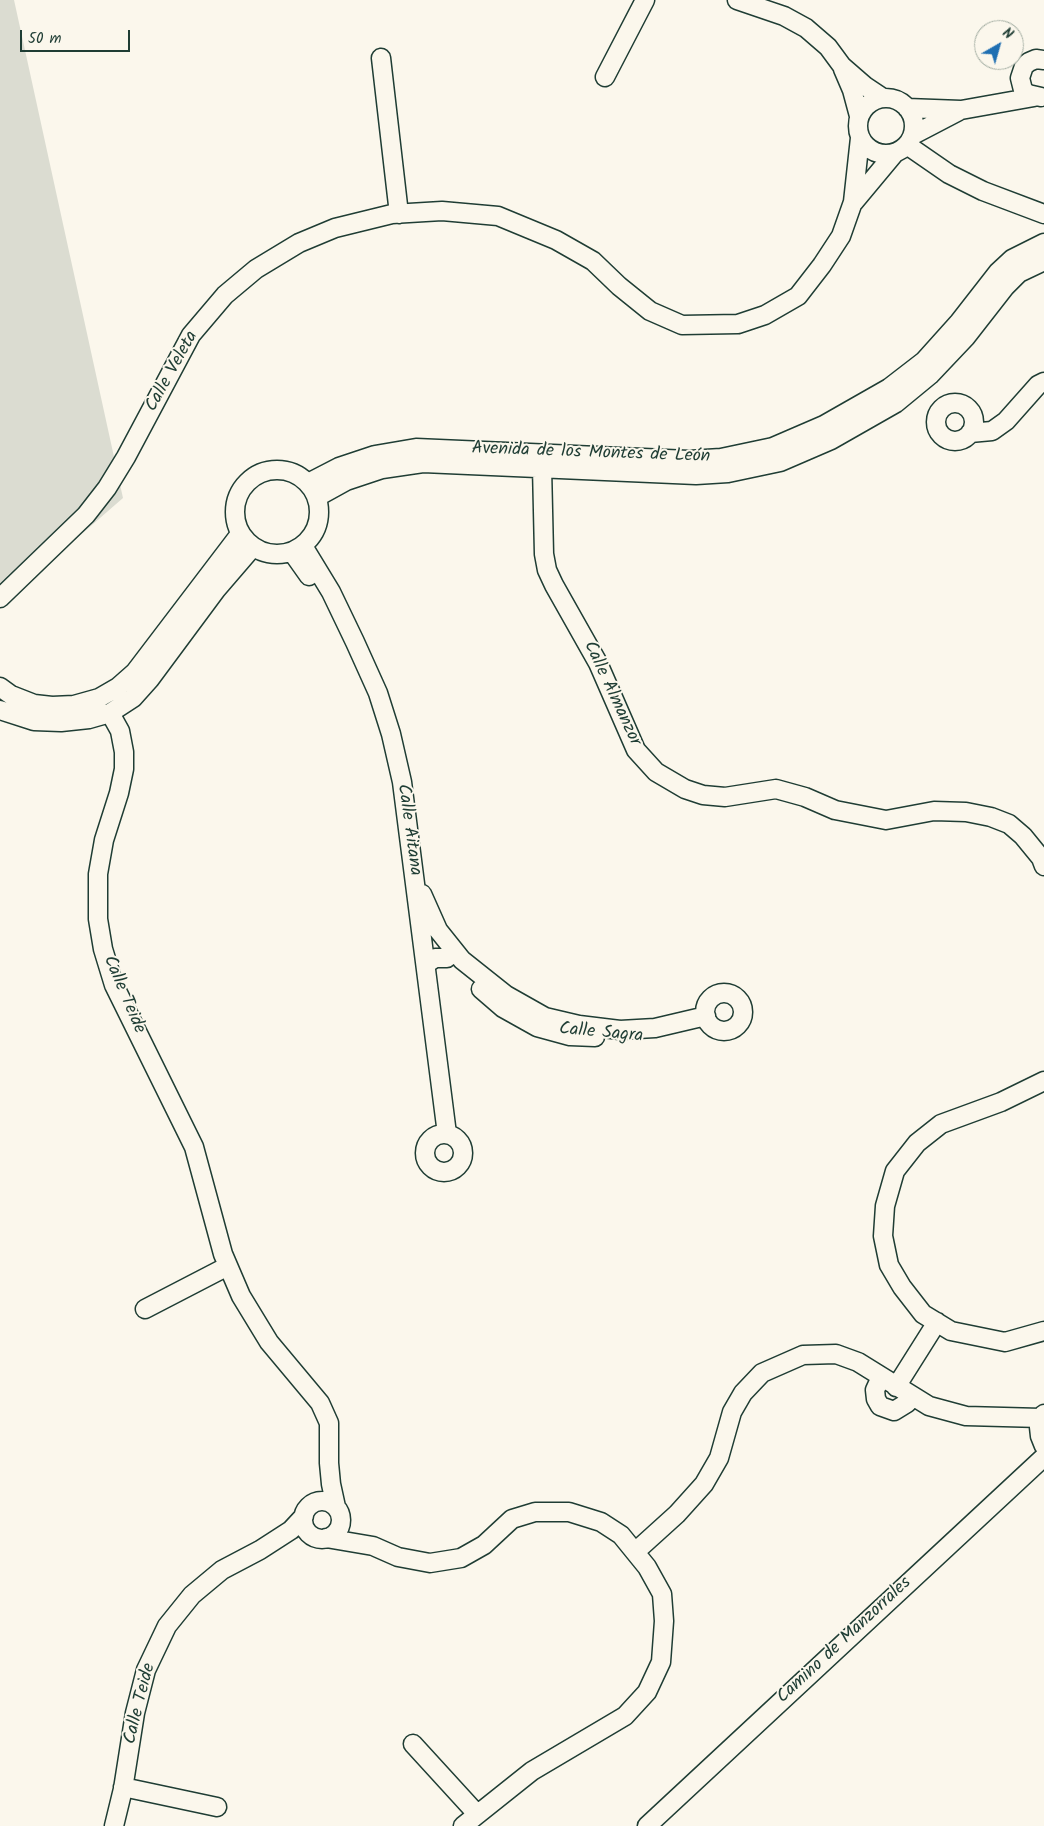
<!DOCTYPE html>
<meta charset="utf-8">
<style>
body{margin:0}
#map{position:relative;width:1044px;height:1826px;overflow:hidden;background:#fbf7ec;font-family:Kalam,sans-serif}
canvas{display:block}
.north{position:absolute;left:974px;top:20px;width:50px;height:50px;box-sizing:border-box;background:#fbf7ec;border:1px solid #a3ada2;border-radius:50%;rotate:38deg;font-size:14px;font-weight:700;line-height:20px;text-align:center;color:#1f3d34}
.north::after{content:'';display:block;margin:auto;width:18px;height:22px;background:#1f6fb2;clip-path:polygon(50% 0,100% 100%,50% 72%,0 100%)}
.scale{position:absolute;left:20px;top:30px;width:110px;height:22px;box-sizing:border-box;border:2px solid #1f3d34;border-top:0;padding-left:6px;font-size:15px;line-height:18px;white-space:nowrap;color:#1f3d34;-webkit-text-stroke:4px #fbf7ec;paint-order:stroke}
</style>
<div id="map">
<canvas width="1044" height="1826"></canvas>
<div class="north">N</div>
<div class="scale">50 m</div>
</div>
<script>
const ctx = document.querySelector('canvas').getContext('2d');
ctx.lineJoin = 'round';
function paint(path, color) {
  ctx.fillStyle = color;
  ctx.fill(path, 'evenodd');
}
function shape(rows) {
  const path = new Path2D();
  for (const r of rows) {
    if (r.length === 3) {
      path.moveTo(r[0] + r[2], r[1]);
      path.arc(r[0], r[1], r[2], 0, 2 * Math.PI);
      continue;
    }
    path.moveTo(r[0], r[1]);
    for (let i = 2; i < r.length; i += 2) path.lineTo(r[i], r[i + 1]);
  }
  return path;
}
function stroke(path, color, width, dash) {
  ctx.strokeStyle = color;
  ctx.lineWidth = width;
  ctx.lineCap = dash ? 'butt' : 'round';
  ctx.setLineDash(dash || []);
  ctx.stroke(path);
}
function write(font, color, halo, rows, align = 'center') {
  ctx.font = font + ' Kalam,sans-serif';
  ctx.lineWidth = 4;
  ctx.setLineDash([]);
  ctx.textBaseline = 'middle';
  ctx.strokeStyle = halo;
  ctx.fillStyle = color;
  for (const [text, x, y, turn = 0] of rows) {
    ctx.save();
    ctx.translate(x, y);
    ctx.rotate((+turn || 0) * Math.PI / 180);
    ctx.textAlign = isNaN(turn) ? turn : align;
    if (halo) ctx.strokeText(text, 0, 0);
    ctx.fillText(text, 0, 0);
    ctx.restore();
  }
}
const green = shape([
 [0,0,14,0,123,498,0,605]
]);
const minor = shape([
 [737,0,784,16,806,28,828,47,842,66,865,86,883,98],
 [381,58,399,214],
 [843,69,852,90,859,116],
 [605,77,645,0],
 [1041,97,1028,94,1023,90,1020,78,1024,66,1029,62,1036,59,1044,60],
 [886,126,28],
 [907,108,961,110,1034,97],
 [913,135,959,111],
 [907,145,949,174,983,191,1044,214],
 [854,202,894,154],
 [955,422,19],
 [970,433,992,431,1006,421,1038,385,1044,382],
 [542,467,544,554,547,570,554,585,598,663,636,750,656,772,685,789,703,795,725,797,776,789,805,797,835,810,886,820,934,811,966,812,991,817,1009,824,1023,836,1041,858,1044,866],
 [277,512,42],
 [308,483,339,467,375,455,416,448,689,460,721,458,773,447,824,425,889,388,924,361,959,322,998,272,1012,259,1044,243],
 [317,497,346,481,382,469,423,463,696,475,728,473,780,462,831,440,896,403,930,375,966,337,1005,287,1019,273,1044,261],
 [303,546,331,592,355,642,378,693,391,734,402,782,447,1134],
 [292,552,309,576],
 [0,598,86,515,107,488,126,457,191,335,225,295,256,269,299,243,335,228,392,214,442,211,498,216,556,240,593,261,619,286,650,311,682,325,738,324,765,315,798,296,822,265,841,236,853,202,860,138],
 [0,687,11,695,34,704,52,706,74,705,99,698,118,687,135,672,240,534],
 [0,710,34,721,61,722,89,719,110,713,133,698,150,679,216,590,253,547],
 [110,713,120,731,124,752,124,769,119,793,104,840,98,874,98,919,103,949,114,985,194,1147,223,1254,241,1296,269,1342,320,1403,329,1423,329,1463,331,1484,336,1507],
 [422,894,438,930,462,960,506,995,545,1017,579,1025,620,1030,655,1028,706,1016],
 [426,964,435,958,447,958],
 [481,989,503,1008,537,1027,570,1036,595,1037],
 [724,1012,19],
 [1044,1081,1001,1102,941,1124,917,1143,895,1171,885,1206,883,1236,889,1265,902,1287,923,1314,951,1331,1005,1342,1044,1331],
 [444,1153,19],
 [145,1309,228,1266],
 [881,1377,875,1390,876,1399,880,1406,894,1411,907,1403,912,1397],
 [896,1387,937,1322],
 [1044,1414,1039,1427,1040,1436,1044,1446],
 [322,1520,19],
 [326,1538,373,1546,398,1557,430,1563,461,1558,484,1545,512,1519,535,1512,569,1512,601,1522,621,1535,647,1567,662,1594,664,1621,661,1662,647,1692,625,1716,532,1771,463,1826],
 [635,1552,677,1514,704,1484,719,1458,732,1412,743,1393,762,1373,803,1355,836,1354,858,1362,929,1406,966,1416,1041,1418],
 [413,1744,477,1814],
 [123,1787,217,1807],
 [114,1826,123,1789,135,1713,146,1670,167,1626,192,1595,222,1570,260,1550,291,1530,304,1516],
 [647,1826,1044,1457]
]);
const streetNames = [
 ["Calle Veleta",173,372,-61],
 ["Avenida de los Montes de León",591,454,2],
 ["Calle Almanzor",611,694,65],
 ["Calle Aitana",408,830,82],
 ["Calle Teide",123,995,67],
 ["Calle Sagra",601,1034,5],
 ["Camino de Manzorrales",845,1641,-43],
 ["Calle Teide",141,1704,-76]
];
paint(green, '#dbdcd1');
stroke(minor, '#1f3d34', 21);
stroke(minor, '#fbf7ec', 18);
write('18px', '#1f3d34', '#fbf7ec', streetNames);
</script>
